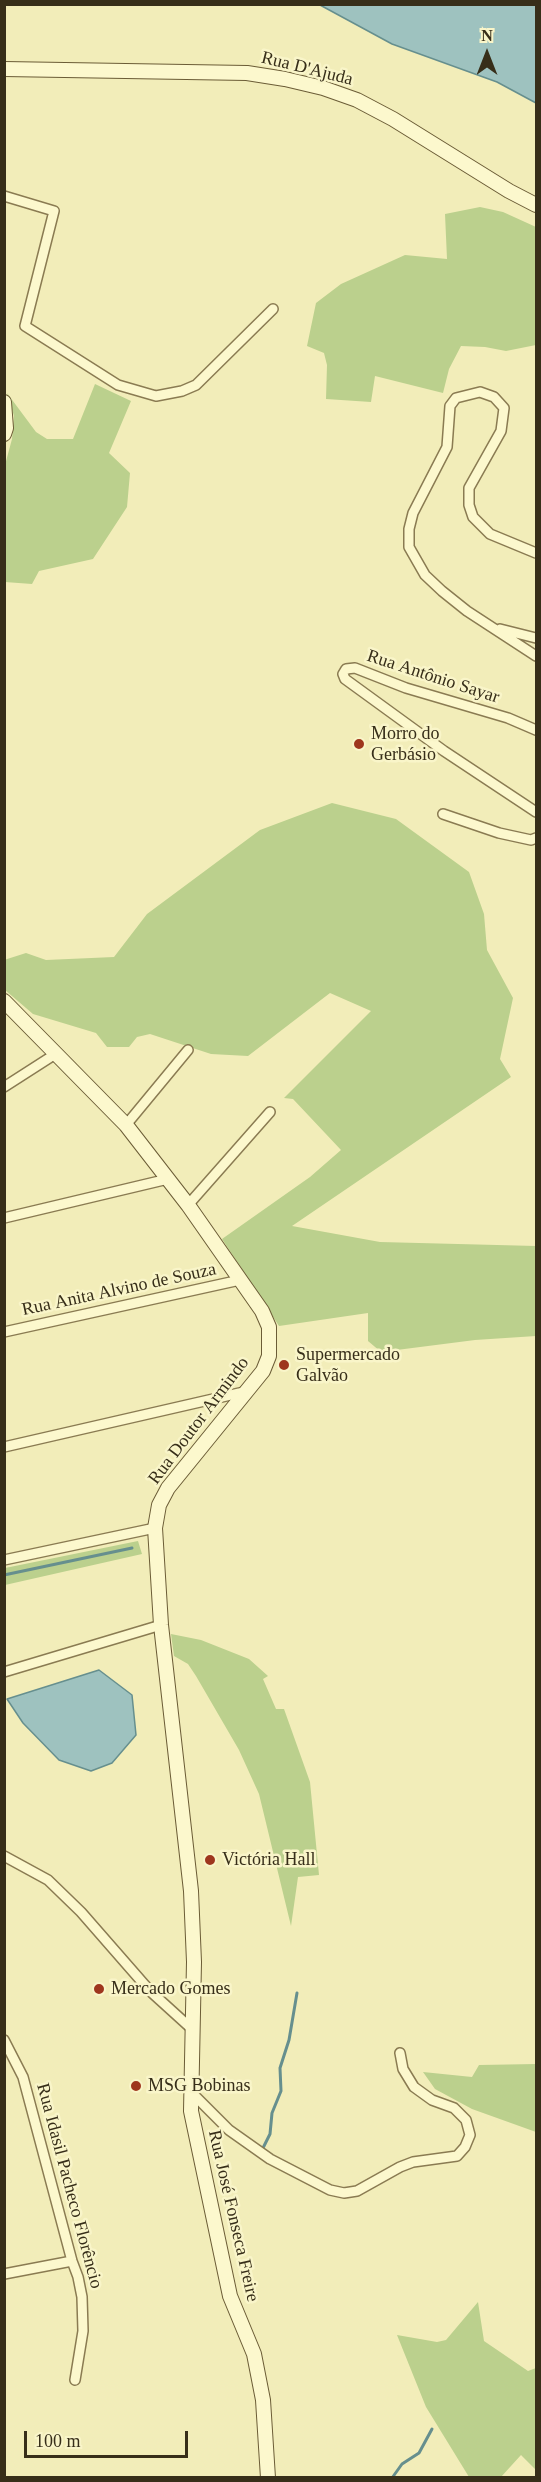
<!DOCTYPE html>
<meta charset="utf-8">
<style>
body{margin:0}
#map{position:relative;width:541px;height:2482px;overflow:hidden;background:#f2edb9;font-family:Georgia,serif}
canvas{display:block}
.frame{position:absolute;inset:0;border:6px solid #372e19;pointer-events:none}
.north{position:absolute;left:457px;top:24px;width:60px;height:60px;-webkit-text-stroke:4px #f9f5c9;paint-order:stroke;rotate:0deg;font-size:16px;font-weight:700;line-height:24px;text-align:center;color:#372e19}
.north::after{content:'';display:block;margin:auto;width:21px;height:27px;background:#372e19;clip-path:polygon(50% 0,100% 100%,50% 72%,0 100%)}
.scale{position:absolute;left:24px;top:2431px;width:164px;height:27px;box-sizing:border-box;border:3px solid #372e19;border-top:0;padding-left:8px;font-size:18px;line-height:21px;white-space:nowrap;color:#372e19;-webkit-text-stroke:4px #f9f5c9;paint-order:stroke}
</style>
<div id="map">
<canvas width="541" height="2482"></canvas>
<div class="frame"></div>
<div class="north">N</div>
<div class="scale">100 m</div>
</div>
<script>
const ctx = document.querySelector('canvas').getContext('2d');
ctx.lineJoin = 'round';
function paint(path, color) {
  ctx.fillStyle = color;
  ctx.fill(path, 'evenodd');
}
function shape(rows) {
  const path = new Path2D();
  for (const r of rows) {
    path.moveTo(r[0], r[1]);
    for (let i = 2; i < r.length; i += 2) path.lineTo(r[i], r[i + 1]);
  }
  return path;
}
function stroke(path, color, width, dash) {
  ctx.strokeStyle = color;
  ctx.lineWidth = width;
  ctx.lineCap = dash ? 'butt' : 'round';
  ctx.setLineDash(dash || []);
  ctx.stroke(path);
}
function write(font, color, halo, rows, align = 'center') {
  ctx.font = font + ' Georgia,serif';
  ctx.lineWidth = 5;
  ctx.setLineDash([]);
  ctx.textBaseline = 'middle';
  ctx.strokeStyle = halo;
  ctx.fillStyle = color;
  for (const [text, x, y, turn = 0] of rows) {
    ctx.save();
    ctx.translate(x, y);
    ctx.rotate((+turn || 0) * Math.PI / 180);
    ctx.textAlign = isNaN(turn) ? turn : align;
    if (halo) ctx.strokeText(text, 0, 0);
    ctx.fillText(text, 0, 0);
    ctx.restore();
  }
}
const green = shape([
 [480,207,503,212,536,227,536,345,506,351,485,347,461,346,449,369,443,393,375,376,371,402,326,399,327,365,324,353,307,346,316,303,341,284,405,255,447,259,445,214],
 [95,384,131,401,109,453,130,473,127,507,93,559,39,571,32,584,5,582,5,465,12,439,14,416,7,393,36,432,47,439,73,439],
 [332,803,396,819,469,872,484,914,487,950,513,998,500,1059,511,1077,292,1226,380,1242,536,1246,536,1336,475,1340,381,1352,368,1341,368,1313,279,1326,222,1239,310,1177,341,1150,293,1099,284,1098,371,1011,330,993,248,1056,211,1054,150,1034,137,1037,129,1047,107,1047,96,1033,33,1014,5,990,4,960,26,953,46,960,114,957,147,914,260,830],
 [138,1541,142,1554,5,1585,5,1568],
 [171,1634,201,1640,249,1659,268,1676,263,1679,276,1709,284,1709,310,1782,319,1875,298,1877,291,1926,259,1794,239,1750,196,1676,188,1664,174,1656],
 [536,2064,536,2132,472,2109,435,2089,423,2072,472,2077,479,2065],
 [478,2302,484,2341,528,2371,536,2368,536,2470,521,2455,501,2477,469,2477,426,2407,397,2335,437,2342,446,2340]
]);
const water = shape([
 [320,5,536,5,536,103,497,82,392,44,320,5],
 [99,1670,132,1695,136,1735,112,1763,91,1771,59,1760,23,1723,7,1699,99,1670]
]);
const stream = shape([
 [4,1575,132,1548],
 [262,2150,270,2134,272,2113,281,2091,280,2068,289,2040,297,1993],
 [392,2478,402,2464,419,2453,432,2429]
]);
const street = shape([
 [4,196,54,211,25,326,118,385,156,396,182,391,196,385,273,309],
 [536,553,490,534,473,517,469,505,469,488,501,431,504,408,494,397,480,392,456,398,450,406,447,447,413,513,409,529,409,547,425,575,442,591,467,611,536,656],
 [500,629,536,638],
 [536,730,508,718,406,688,355,668,346,669,343,674,345,679,444,751,536,812],
 [443,814,499,833,531,840,536,838],
 [4,1087,57,1053],
 [126,1125,188,1050],
 [188,1205,270,1112],
 [4,1218,168,1179],
 [4,1332,240,1280],
 [4,1447,248,1391],
 [4,1560,155,1528],
 [4,1672,161,1625],
 [4,1856,48,1880,81,1912,150,1991,193,2030],
 [4,2040,23,2077,72,2261,78,2277,82,2297,83,2331,75,2380],
 [192,2093,229,2130,270,2159,330,2190,344,2193,357,2191,400,2167,413,2162,457,2156,465,2147,470,2135,466,2120,454,2108,432,2100,414,2087,403,2069,400,2053],
 [4,2274,72,2261]
]);
const secondary = shape([
 [4,69,247,73,285,79,323,88,357,100,393,119,509,191,536,205],
 [4,402,6,428,4,434],
 [4,1001,126,1125,188,1205,262,1311,269,1327,269,1356,263,1371,168,1488,159,1505,155,1528,161,1625,191,1891,194,1962,191,2111,230,2296,254,2354,263,2400,268,2478]
]);
const markers = [
 [359,744,6,"#9e361d"],
 [284,1365,6,"#9e361d"],
 [210,1860,6,"#9e361d"],
 [99,1989,6,"#9e361d"],
 [136,2086,6,"#9e361d"]
];
const streetNames = [
 ["Rua D'Ajuda",307,69,14],
 ["Rua Antônio Sayar",433,677,18],
 ["Rua Anita Alvino de Souza",119,1290,-12],
 ["Rua Doutor Armindo",199,1421,-53],
 ["Rua Idasil Pacheco Florêncio",69,2186,75],
 ["Rua José Fonseca Freire",233,2216,77]
];
const poiNames = [
 ["Morro do",371,734],
 ["Gerbásio",371,755],
 ["Supermercado",296,1355],
 ["Galvão",296,1376],
 ["Victória Hall",222,1860],
 ["Mercado Gomes",111,1989],
 ["MSG Bobinas",148,2086]
];
paint(green, '#bbd08d');
paint(water, '#9ec2bf');
stroke(water, '#668f8e', 1.5);
stroke(stream, '#668f8e', 3);
stroke(street, '#8a7b52', 12);
stroke(secondary, '#6b5c36', 16);
stroke(street, '#fcf8cd', 9);
stroke(secondary, '#fcf8cd', 14);
for (const [x, y, r, color] of markers) {
  const dot = new Path2D();
  dot.arc(x, y, r, 0, 2 * Math.PI);
  ctx.fillStyle = color;
  ctx.fill(dot);
  stroke(dot, '#f9f5c9', 2);
}
write('18px', '#372e19', '#f9f5c9', streetNames);
write('18px', '#372e19', '#f9f5c9', poiNames, 'left');
</script>
